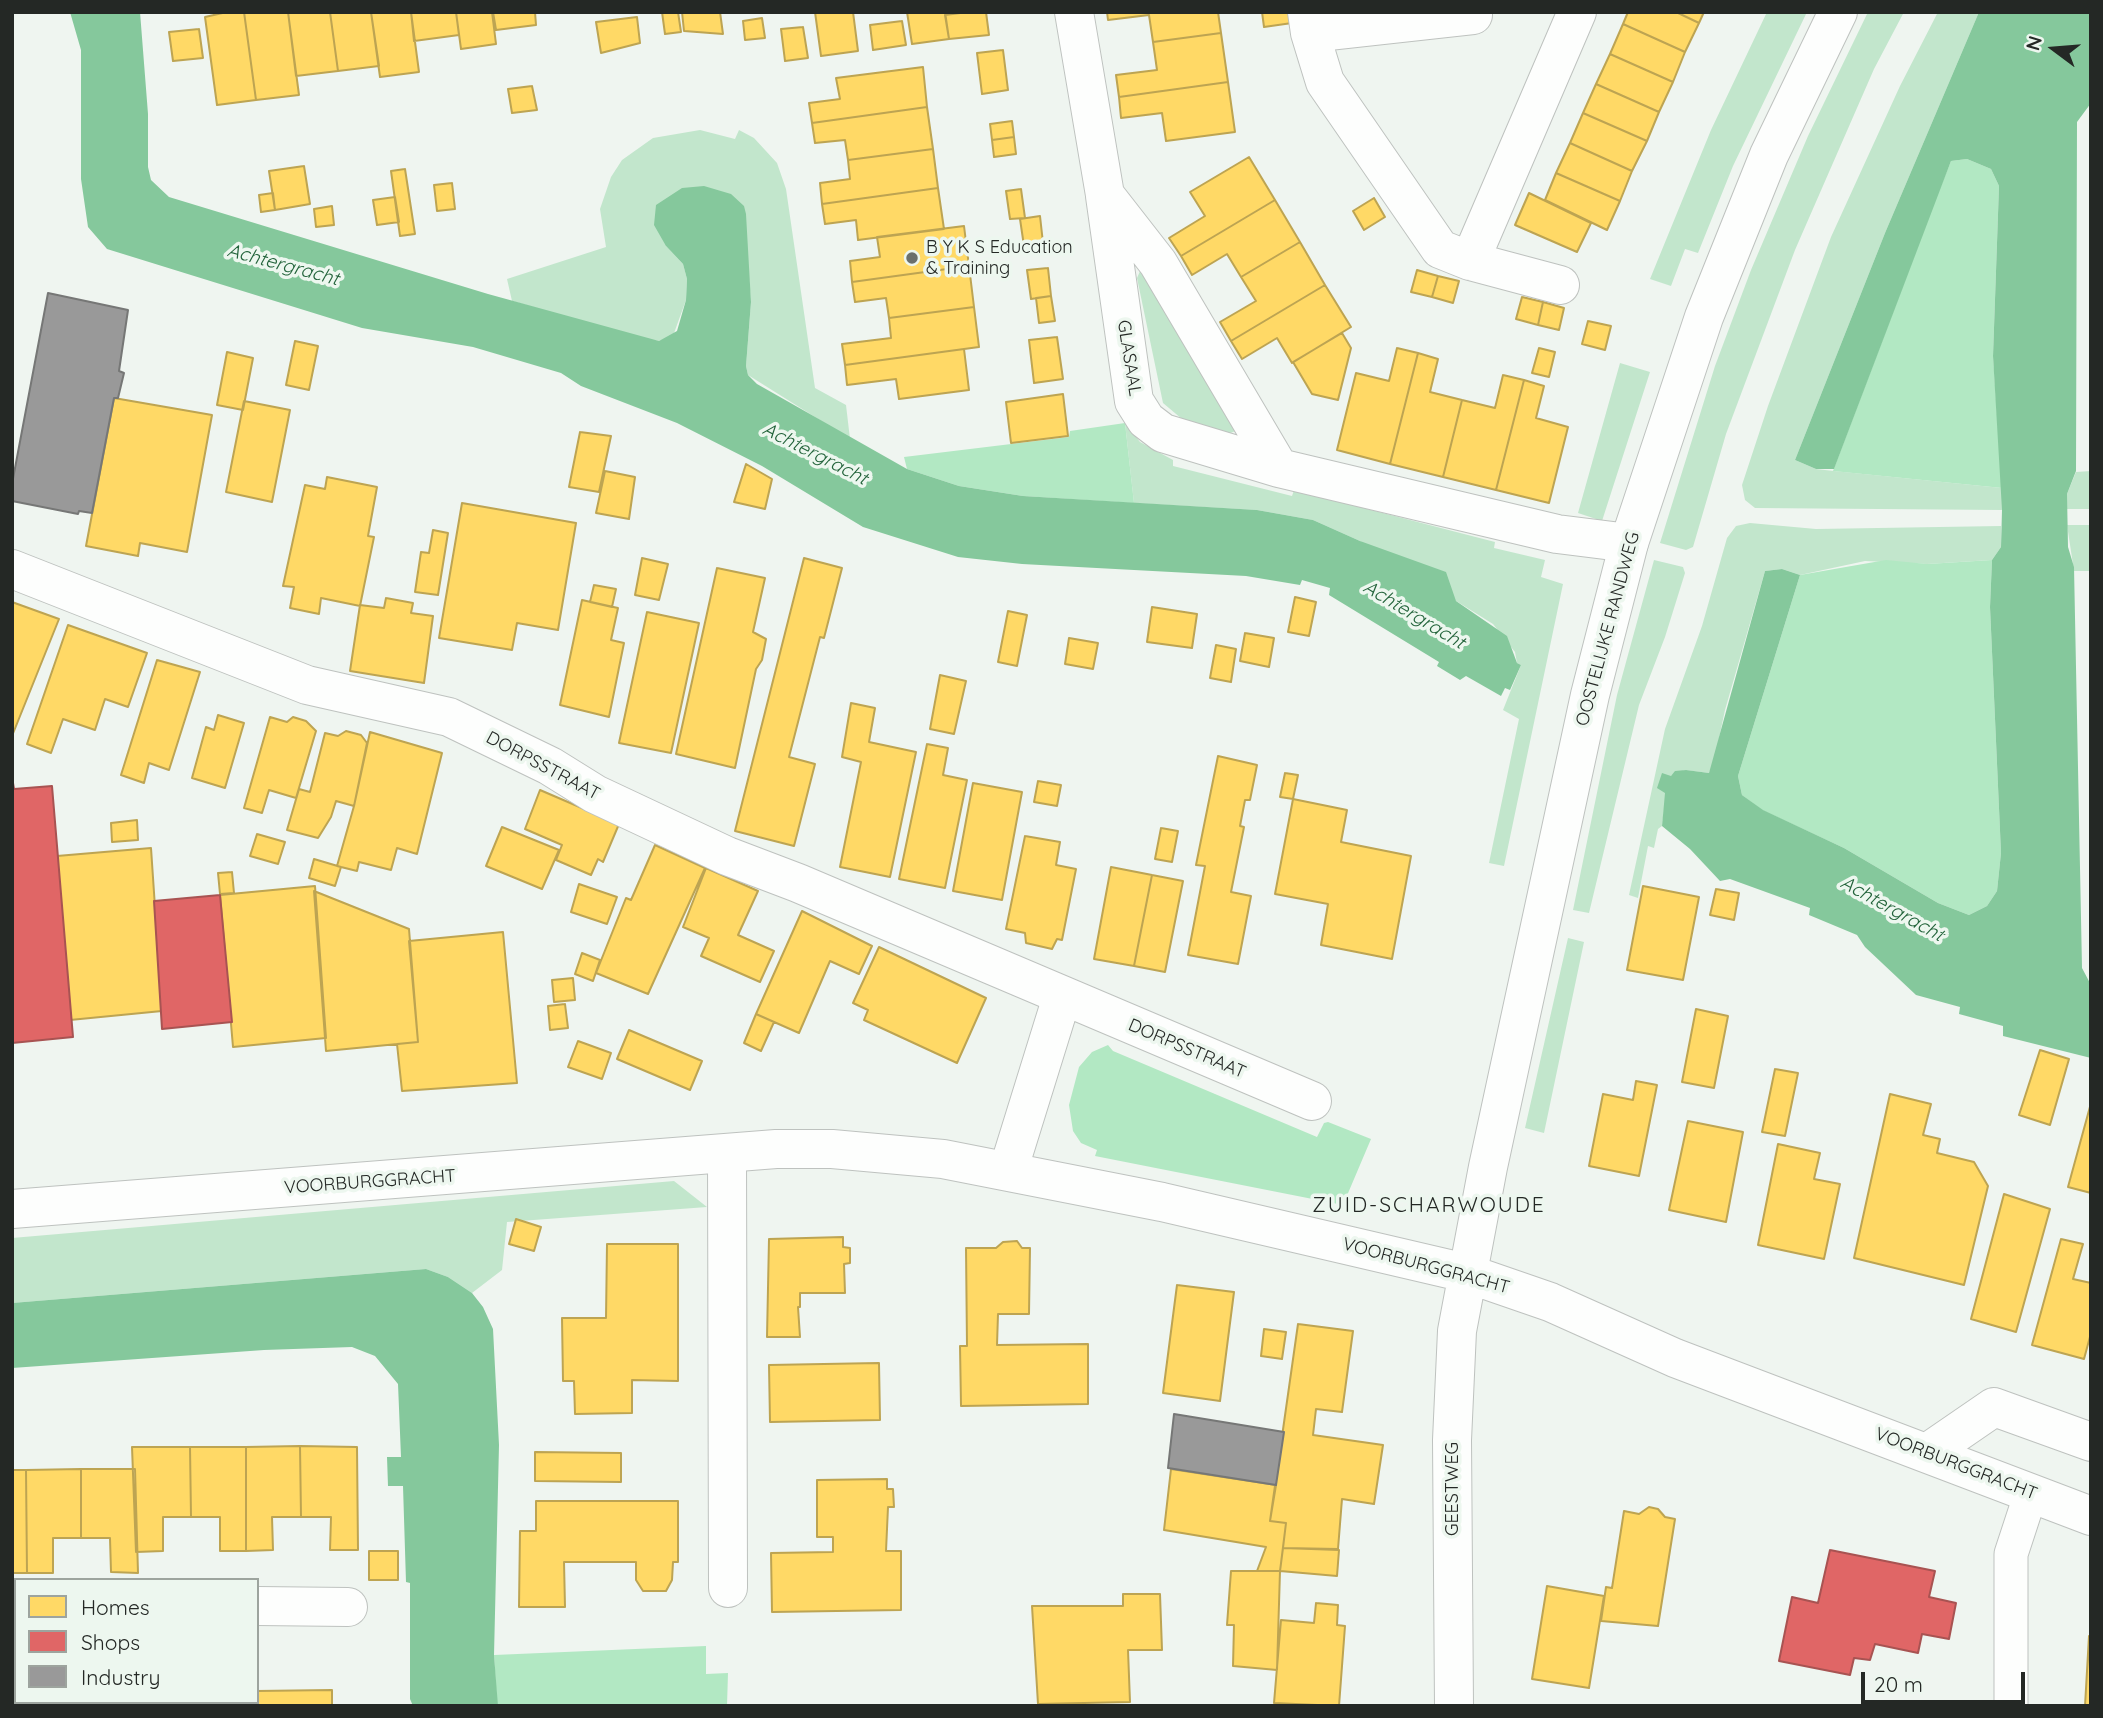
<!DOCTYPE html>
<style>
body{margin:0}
#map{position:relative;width:2103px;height:1718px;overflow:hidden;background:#eff5f0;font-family:Quicksand,sans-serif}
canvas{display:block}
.frame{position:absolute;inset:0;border:14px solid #242825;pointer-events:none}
.legend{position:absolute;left:14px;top:1578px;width:245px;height:126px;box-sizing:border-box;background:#edf7ef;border:2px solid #9da49e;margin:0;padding:9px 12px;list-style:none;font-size:21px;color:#242825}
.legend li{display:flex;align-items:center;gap:14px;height:35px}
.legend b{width:35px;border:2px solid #9da49e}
.north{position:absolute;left:2019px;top:14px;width:70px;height:70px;-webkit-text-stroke:5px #edf7ef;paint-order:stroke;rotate:286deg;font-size:19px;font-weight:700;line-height:28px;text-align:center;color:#242825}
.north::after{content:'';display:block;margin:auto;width:24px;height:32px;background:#242825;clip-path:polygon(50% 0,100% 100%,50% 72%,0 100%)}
.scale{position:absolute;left:1861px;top:1672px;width:164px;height:32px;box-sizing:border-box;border:4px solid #242825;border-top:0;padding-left:9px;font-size:21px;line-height:24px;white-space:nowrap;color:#242825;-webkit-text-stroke:5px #edf7ef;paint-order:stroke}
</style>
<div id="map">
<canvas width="2103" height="1718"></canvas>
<div class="frame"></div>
<ul class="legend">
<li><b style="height:19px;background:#ffd966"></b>Homes</li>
<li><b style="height:19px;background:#e06666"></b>Shops</li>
<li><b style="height:19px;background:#999"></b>Industry</li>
</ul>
<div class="north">N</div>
<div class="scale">20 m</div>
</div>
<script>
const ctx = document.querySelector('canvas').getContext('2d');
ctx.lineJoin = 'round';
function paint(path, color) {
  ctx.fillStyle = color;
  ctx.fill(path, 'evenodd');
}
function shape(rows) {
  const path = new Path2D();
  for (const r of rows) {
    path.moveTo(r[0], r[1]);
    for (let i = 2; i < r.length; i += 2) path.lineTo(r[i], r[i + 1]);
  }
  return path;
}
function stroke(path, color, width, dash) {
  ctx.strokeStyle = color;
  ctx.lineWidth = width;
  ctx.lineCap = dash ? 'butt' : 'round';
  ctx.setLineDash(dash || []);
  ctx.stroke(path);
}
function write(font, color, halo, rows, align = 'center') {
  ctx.font = font + ' Quicksand,sans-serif';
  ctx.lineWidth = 7;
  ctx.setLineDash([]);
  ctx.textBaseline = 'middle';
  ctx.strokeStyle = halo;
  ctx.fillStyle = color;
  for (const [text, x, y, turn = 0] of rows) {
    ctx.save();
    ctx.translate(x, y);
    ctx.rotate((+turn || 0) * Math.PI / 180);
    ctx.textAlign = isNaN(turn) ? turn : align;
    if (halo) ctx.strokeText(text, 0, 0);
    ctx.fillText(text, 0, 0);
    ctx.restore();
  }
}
const green = shape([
 [1767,12,1807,12,1733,166,1698,253,1685,249,1671,286,1650,279,1711,130],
 [1868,12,1904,12,1874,69,1795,250,1726,434,1693,547,1686,550,1660,543,1715,366,1751,270,1808,136],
 [1938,12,1979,12,1885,233,1795,460,1816,469,1834,471,2002,488,2002,510,1755,508,1745,500,1742,485,1768,406,1831,237,1900,86],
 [700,130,735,139,739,130,754,138,777,163,786,189,815,388,846,405,850,439,748,375,746,366,751,302,743,206,666,246,683,264,687,279,686,300,673,336,659,341,645,339,512,301,507,279,606,247,600,209,611,177,622,160,653,138],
 [1141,269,1236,431,1230,433,1182,419,1163,403,1137,278],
 [1620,363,1650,372,1602,521,1578,513],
 [1125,423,1140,442,1173,460,1173,466,1292,496,1294,490,1495,542,1494,548,1545,560,1541,577,1563,584,1504,866,1489,863,1519,719,1503,710,1521,665,1517,663,1515,652,1493,624,1360,541,1313,520,1257,510,1134,503],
 [2091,471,2091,509,2067,509,2067,494,2076,472],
 [1750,523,1816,529,2001,526,2001,547,1992,560,1927,564,1865,561,1800,575,1782,569,1765,571,1725,710,1714,762,1709,773,1685,770,1671,776,1666,793,1662,826,1658,829,1654,848,1648,846,1638,898,1629,895,1665,729,1702,626,1727,538,1736,526],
 [2067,525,2091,525,2091,571,2074,571],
 [1654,560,1683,567,1685,573,1665,637,1639,705,1589,913,1573,910,1617,695],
 [1568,938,1584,942,1544,1133,1525,1128],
 [674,1181,707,1207,507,1222,502,1270,472,1293,448,1277,426,1269,12,1303,12,1238]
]);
const forest = shape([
 [1967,159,1991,169,1999,186,1993,356,2002,488,1833,471,1938,193,1951,161],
 [1125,423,1134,503,1023,496,959,486,907,469,904,457,1069,437,1070,431],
 [1886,560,1927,564,1992,560,1990,607,2001,853,1997,891,1987,906,1969,915,1938,903,1844,848,1762,810,1742,795,1738,776,1800,575],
 [1108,1045,1113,1051,1317,1137,1324,1123,1328,1122,1371,1139,1343,1205,1095,1156,1097,1150,1081,1143,1073,1131,1069,1105,1079,1067,1092,1052],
 [706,1646,706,1674,728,1673,727,1706,498,1706,497,1703,494,1655]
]);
const water = shape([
 [70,12,140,12,148,114,148,167,151,180,169,197,488,294,659,341,677,331,686,300,687,279,683,264,666,246,654,225,656,205,682,188,704,186,731,194,744,206,746,214,751,302,746,366,748,375,757,384,907,469,959,486,1023,496,1257,510,1313,520,1360,541,1446,572,1456,601,1507,636,1517,663,1521,665,1510,690,1505,688,1501,696,1466,676,1460,680,1437,666,1439,662,1329,595,1330,588,1302,580,1300,585,1246,576,1022,564,958,557,863,527,762,466,677,423,581,386,561,373,473,347,362,328,107,249,88,227,81,179,81,50],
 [1979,12,2091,12,2091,103,2077,122,2076,471,2067,494,2068,547,2074,567,2082,968,2091,985,2091,1058,2003,1036,2003,1026,1959,1014,1960,1007,1916,995,1865,947,1857,935,1809,915,1810,908,1730,879,1720,881,1690,849,1662,826,1665,793,1657,788,1662,773,1671,776,1675,771,1686,770,1709,773,1765,571,1782,569,1800,575,1738,776,1742,795,1763,810,1844,848,1938,903,1969,915,1987,906,1997,891,2001,853,1990,607,1992,560,2001,547,2002,510,1993,356,1999,186,1991,169,1967,159,1951,161,1834,469,1816,469,1795,460,1885,233],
 [426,1269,448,1277,472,1293,483,1307,493,1329,499,1445,494,1655,498,1706,413,1706,410,1699,410,1583,406,1582,403,1486,388,1486,387,1457,401,1457,398,1384,375,1356,352,1347,264,1350,12,1368,12,1303]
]);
const homes = shape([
 [227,12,244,12,256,100,217,105,205,17,227,12],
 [244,12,288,12,299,95,256,100,244,12],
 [288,12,330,12,338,71,296,76,288,12],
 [330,12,371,12,379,66,338,71,330,12],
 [371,12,411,12,419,72,380,77,371,12],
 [411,12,456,12,459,35,414,41,411,12],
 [456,12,492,12,496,44,461,49,456,12],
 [493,12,535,12,536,25,496,30,493,12],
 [662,12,678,12,681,32,665,34,662,12],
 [682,12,720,12,723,34,684,31,682,12],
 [815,12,853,12,858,51,821,56,815,12],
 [907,12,945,12,949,39,912,44,907,12],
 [968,12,986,12,989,35,949,39,945,15,968,12],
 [1107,12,1218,12,1221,33,1153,42,1149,15,1108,20,1107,12],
 [1262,12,1290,12,1292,23,1264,27,1262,12],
 [1628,12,1676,12,1699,23,1685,52,1623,24,1628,12],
 [1676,12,1704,12,1699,23,1676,12],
 [637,17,640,43,601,53,596,22,637,17],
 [762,18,765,38,745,40,743,21,762,18],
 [902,21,906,45,873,50,870,25,902,21],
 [1623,24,1685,52,1673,82,1610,54,1623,24],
 [803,27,808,58,785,61,781,29,803,27],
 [199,29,203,58,173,61,169,32,199,29],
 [1221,33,1228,82,1119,97,1116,75,1157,70,1153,42,1221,33],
 [1003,50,1008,90,982,94,977,53,1003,50],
 [1610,54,1673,82,1659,112,1596,84,1610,54],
 [923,67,927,107,812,123,809,103,840,99,836,78,923,67],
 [1228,82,1235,132,1166,141,1162,113,1121,118,1119,97,1228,82],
 [1596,84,1659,112,1647,141,1583,113,1596,84],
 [532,86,537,110,512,113,508,89,532,86],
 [927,107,933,149,848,160,845,140,815,143,812,123,927,107],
 [1583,113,1647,141,1632,171,1570,143,1583,113],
 [1012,121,1014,137,992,140,990,124,1012,121],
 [1014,137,1016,154,994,157,992,140,1014,137],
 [1570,143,1632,171,1620,201,1556,173,1570,143],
 [933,149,938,188,822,204,820,183,850,179,848,160,933,149],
 [1249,157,1275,200,1181,256,1169,238,1205,216,1190,192,1249,157],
 [304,166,310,204,275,210,269,171,304,166],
 [405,169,415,234,400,236,391,171,405,169],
 [1556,173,1620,201,1607,230,1545,200,1556,173],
 [452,183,455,209,437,211,434,185,452,183],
 [938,188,944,229,858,240,856,220,825,224,822,204,938,188],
 [1021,189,1025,218,1010,219,1006,191,1021,189],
 [273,193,275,210,261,212,259,195,273,193],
 [1529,193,1591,223,1577,252,1515,225,1529,193],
 [395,197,399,222,377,225,373,200,395,197],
 [1374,198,1385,217,1364,230,1353,211,1374,198],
 [1275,200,1300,242,1241,277,1227,254,1192,275,1181,256,1275,200],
 [332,206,334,225,316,227,314,209,332,206],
 [1040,216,1043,243,1024,246,1020,219,1040,216],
 [964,226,969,266,852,282,850,261,880,257,877,237,964,226],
 [1300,242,1325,285,1231,341,1220,322,1256,301,1241,277,1300,242],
 [969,266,974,307,889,318,886,298,855,302,852,282,969,266],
 [1048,268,1051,296,1031,299,1027,270,1048,268],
 [1417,270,1438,276,1432,297,1411,292,1417,270],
 [1438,276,1459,281,1453,303,1432,297,1438,276],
 [1325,285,1351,327,1292,363,1277,338,1242,359,1231,341,1325,285],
 [1051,296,1055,321,1039,323,1036,298,1051,296],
 [1522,297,1543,302,1538,325,1516,319,1522,297],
 [1543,302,1564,308,1559,330,1538,325,1543,302],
 [974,307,979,347,845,365,842,344,891,338,889,318,974,307],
 [1588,321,1611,326,1605,350,1582,344,1588,321],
 [1342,333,1351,348,1338,400,1312,394,1293,362,1342,333],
 [1057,337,1063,379,1034,383,1029,340,1057,337],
 [295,341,318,346,309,390,286,385,295,341],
 [1397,348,1418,353,1390,464,1337,450,1356,373,1389,381,1397,348],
 [1539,348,1555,352,1549,377,1532,373,1539,348],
 [964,349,969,390,899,399,896,379,847,385,845,365,964,349],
 [227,352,253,358,243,410,217,405,227,352],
 [1418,353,1438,359,1430,392,1462,400,1443,477,1390,464,1418,353],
 [1503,375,1524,380,1496,490,1443,477,1462,400,1495,408,1503,375],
 [1524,380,1544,386,1536,418,1568,427,1549,503,1496,490,1524,380],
 [1063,394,1068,436,1011,443,1006,402,1063,394],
 [114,398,212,415,187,552,140,543,138,556,86,546,114,398],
 [244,401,290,410,272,502,226,492,244,401],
 [580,432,611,436,599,492,569,487,580,432],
 [746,464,772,479,765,509,734,502,746,464],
 [605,471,635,477,629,519,596,513,605,471],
 [327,477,377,487,368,536,374,537,360,606,321,598,319,614,290,608,294,587,283,586,305,485,325,489,327,477],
 [462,503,576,523,558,630,517,623,512,650,439,638,462,503],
 [433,530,448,533,438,595,415,592,421,552,429,553,433,530],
 [642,558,668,564,659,600,635,595,642,558],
 [804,558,842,568,824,638,820,637,789,757,815,764,794,846,735,831,804,558],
 [717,568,765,578,753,632,766,639,762,660,756,669,735,768,676,754,717,568],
 [594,585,616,589,612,607,590,602,594,585],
 [1295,597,1316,602,1309,636,1288,632,1295,597],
 [386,598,413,603,411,613,433,616,424,683,350,671,360,605,384,608,386,598],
 [582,600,618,608,611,640,624,643,609,717,560,705,582,600],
 [12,602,59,619,12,736,12,602],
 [1152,607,1197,614,1192,648,1147,642,1152,607],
 [1008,611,1027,615,1017,666,998,662,1008,611],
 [647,612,699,623,671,753,619,743,647,612],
 [68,625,147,653,128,707,105,699,95,730,63,719,51,753,27,744,68,625],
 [1245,633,1274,638,1269,667,1240,661,1245,633],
 [1069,638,1098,643,1093,669,1065,664,1069,638],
 [1216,645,1236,649,1231,682,1210,678,1216,645],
 [157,660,200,672,169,770,149,763,144,783,121,775,157,660],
 [940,675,966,681,954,734,930,729,940,675],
 [851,703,875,708,869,742,916,752,890,877,840,867,861,762,842,757,851,703],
 [218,715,244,723,225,788,192,778,206,727,214,730,218,715],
 [270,717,287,722,293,717,306,721,316,731,296,798,269,790,262,813,244,808,270,717],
 [346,731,361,735,367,743,354,806,336,801,331,817,318,838,287,830,299,789,310,792,325,733,338,736,346,731],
 [370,732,442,753,417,854,397,848,391,870,359,862,357,871,337,866,354,806,370,732],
 [927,744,948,748,943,775,967,780,945,888,899,879,927,744],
 [1218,756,1257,765,1250,800,1245,800,1240,826,1244,827,1231,892,1251,896,1238,964,1188,955,1205,866,1196,865,1218,756],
 [1285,773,1298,775,1293,799,1280,797,1285,773],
 [1038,781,1061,785,1057,806,1034,802,1038,781],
 [973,783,1022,792,1002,900,953,891,973,783],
 [540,790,619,824,603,862,598,859,591,875,556,860,562,845,525,829,540,790],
 [1293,799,1347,810,1341,842,1411,856,1392,959,1321,945,1328,904,1275,894,1293,799],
 [137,820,138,840,112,842,111,823,137,820],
 [502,827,559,850,542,889,486,866,502,827],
 [1161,828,1178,831,1172,862,1155,859,1161,828],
 [257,834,285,842,278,864,250,856,257,834],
 [1025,836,1060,842,1056,865,1076,869,1062,940,1057,939,1052,949,1026,943,1025,933,1006,929,1025,836],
 [655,845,705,868,648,994,596,973,626,898,631,900,655,845],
 [151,848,162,1011,70,1020,57,856,151,848],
 [314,859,341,867,335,886,309,878,314,859],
 [1111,867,1152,875,1134,966,1094,959,1111,867],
 [706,868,758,891,738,935,774,951,760,982,701,956,709,938,683,927,706,868],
 [232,872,234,893,220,894,218,873,232,872],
 [1152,875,1183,881,1165,972,1134,966,1152,875],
 [579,884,617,897,607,924,571,912,579,884],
 [315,886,326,1038,233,1047,220,895,315,886],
 [1643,886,1699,897,1683,980,1627,970,1643,886],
 [1716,889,1739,893,1734,920,1710,915,1716,889],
 [314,891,409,929,418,1042,326,1051,314,891],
 [802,911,872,946,859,974,830,961,799,1033,756,1014,802,911],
 [503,932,517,1083,402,1091,397,1044,418,1042,409,941,503,932],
 [879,947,986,998,957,1063,864,1020,868,1010,853,1003,879,947],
 [582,953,600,960,593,981,575,974,582,953],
 [573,978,575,1000,554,1002,552,980,573,978],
 [565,1004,568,1028,550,1030,548,1006,565,1004],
 [1696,1009,1728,1016,1714,1088,1682,1082,1696,1009],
 [756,1014,774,1022,761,1051,744,1043,756,1014],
 [629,1030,702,1061,690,1090,617,1059,629,1030],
 [578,1041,611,1053,602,1079,568,1067,578,1041],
 [2040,1050,2069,1059,2050,1125,2019,1115,2040,1050],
 [1775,1069,1798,1073,1785,1136,1762,1132,1775,1069],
 [1636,1081,1657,1085,1639,1176,1589,1166,1603,1094,1633,1100,1636,1081],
 [1890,1094,1931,1104,1923,1135,1940,1139,1937,1153,1974,1162,1988,1186,1964,1285,1854,1258,1890,1094],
 [2091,1103,2091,1193,2068,1187,2091,1103],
 [1688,1121,1743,1132,1726,1222,1669,1210,1688,1121],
 [1778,1144,1820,1153,1814,1179,1840,1184,1824,1259,1758,1245,1778,1144],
 [2004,1194,2050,1209,2016,1332,1971,1319,2004,1194],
 [516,1219,541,1227,534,1251,509,1244,516,1219],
 [843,1237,843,1247,850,1248,850,1263,844,1264,845,1293,800,1293,800,1307,798,1307,800,1337,767,1337,769,1239,843,1237],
 [2061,1239,2083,1244,2073,1279,2091,1283,2091,1333,2084,1359,2032,1345,2061,1239],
 [1017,1241,1022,1248,1030,1248,1029,1314,998,1314,997,1345,1088,1344,1088,1404,961,1406,960,1346,967,1346,966,1248,996,1248,1003,1242,1017,1241],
 [607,1244,678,1244,678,1381,632,1380,632,1413,575,1414,574,1381,563,1381,562,1318,606,1318,607,1244],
 [1177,1285,1234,1292,1220,1401,1163,1393,1177,1285],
 [1298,1324,1353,1331,1342,1412,1316,1409,1313,1435,1383,1445,1374,1504,1342,1499,1338,1549,1283,1548,1286,1523,1270,1521,1298,1324],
 [1264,1329,1286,1332,1282,1359,1261,1356,1264,1329],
 [879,1363,880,1420,770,1422,769,1365,879,1363],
 [300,1446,357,1447,358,1550,330,1550,331,1517,301,1517,300,1446],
 [300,1446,301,1517,272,1517,273,1550,246,1551,246,1447,300,1446],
 [132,1447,190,1447,191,1517,163,1517,163,1551,136,1552,132,1447],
 [190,1447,246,1447,246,1551,220,1551,220,1517,191,1517,190,1447],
 [535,1452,621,1453,621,1482,535,1481,535,1452],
 [81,1469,81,1538,53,1538,53,1573,27,1573,26,1470,81,1469],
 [81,1469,135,1469,138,1573,111,1572,110,1538,81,1538,81,1469],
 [1171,1469,1276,1485,1270,1521,1286,1523,1280,1571,1257,1571,1266,1547,1164,1530,1171,1469],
 [12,1470,26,1470,27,1573,12,1573,12,1470],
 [887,1479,887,1489,893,1489,894,1507,888,1507,886,1551,901,1551,901,1610,772,1612,771,1553,833,1552,833,1537,817,1537,817,1480,887,1479],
 [536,1501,678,1501,678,1562,673,1562,672,1580,666,1591,643,1591,636,1580,636,1562,564,1562,565,1607,519,1607,520,1531,536,1531,536,1501],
 [1649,1507,1658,1509,1665,1517,1675,1519,1658,1626,1601,1621,1606,1587,1612,1588,1624,1511,1639,1514,1649,1507],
 [1283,1548,1339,1550,1337,1576,1280,1571,1283,1548],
 [369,1551,398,1551,398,1580,369,1580,369,1551],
 [1231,1571,1280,1571,1277,1670,1233,1666,1234,1625,1227,1625,1231,1571],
 [1547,1586,1604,1596,1589,1688,1532,1679,1547,1586],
 [1123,1594,1160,1594,1162,1650,1128,1650,1130,1702,1038,1704,1032,1606,1123,1606,1123,1594],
 [1316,1603,1338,1605,1337,1625,1345,1626,1339,1706,1274,1703,1281,1620,1314,1623,1316,1603],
 [2089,1636,2091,1706,2085,1706,2089,1636],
 [12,1688,16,1688,16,1702,50,1702,50,1706,12,1706,12,1688],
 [332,1690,332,1706,251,1706,251,1702,257,1702,257,1691,332,1690]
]);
const shops = shape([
 [12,777,14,789,52,786,73,1037,12,1043,12,777],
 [220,895,232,1022,162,1029,154,901,220,895],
 [1830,1550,1935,1571,1929,1597,1956,1603,1949,1639,1922,1634,1918,1653,1875,1644,1870,1660,1854,1658,1850,1675,1779,1661,1792,1597,1818,1603,1830,1550]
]);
const industry = shape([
 [48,293,128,310,119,371,124,373,118,398,114,398,92,513,79,511,78,514,12,501,12,484,48,293],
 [1174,1414,1284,1432,1276,1485,1168,1468,1174,1414]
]);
const service = shape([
 [2011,1706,2011,1554,2031,1493]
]);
const minor = shape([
 [1074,12,1105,195,1158,263,1279,468,1557,534,1629,543],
 [1307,12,1310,33,1325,82,1440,249,1470,261,1577,12],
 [1310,33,1473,15],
 [1105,196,1134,401,1146,420,1163,433,1279,468],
 [1470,261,1560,285],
 [12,569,307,685,449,717,550,766,595,794,727,856,798,883,1312,1101],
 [727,1154,728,1588],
 [1008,1171,1062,997],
 [1927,1453,1994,1407,2091,1442],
 [257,1606,348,1607],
 [142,1702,142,1706]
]);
const tertiary = shape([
 [12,1209,776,1149,832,1149,943,1159,1162,1202,1466,1273,1550,1302,1675,1358,2091,1516],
 [1454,1706,1452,1440,1457,1331,1488,1167,1590,695,1629,543,1704,317,1769,155,1838,12]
]);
const markers = [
 [912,258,7,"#6b706c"]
];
const poiNames = [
 ["B Y K S Education",926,248],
 ["& Training",926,269]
];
const streetNames = [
 ["GLASAAL",1129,358,81],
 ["OOSTELIJKE RANDWEG",1608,629,-75],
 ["DORPSSTRAAT",543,766,28],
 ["DORPSSTRAAT",1187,1049,23],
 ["VOORBURGGRACHT",370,1182,-4],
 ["VOORBURGGRACHT",1426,1266,15],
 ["VOORBURGGRACHT",1956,1464,21],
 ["GEESTWEG",1453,1489,-90]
];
const waterNames = [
 ["Achtergracht",283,265,15],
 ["Achtergracht",815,454,27],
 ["Achtergracht",1414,615,31],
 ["Achtergracht",1892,909,29]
];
const quarterNames = [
 ["ZUID-SCHARWOUDE",1429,1206]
];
paint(green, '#c2e6cc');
paint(forest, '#b2e8c3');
paint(water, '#85c89c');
paint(homes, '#ffd966');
stroke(homes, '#bda452', 2);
paint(shops, '#e06666');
stroke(shops, '#a85352', 2);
paint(industry, '#999');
stroke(industry, '#767776', 2);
stroke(service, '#bec2bf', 35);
stroke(minor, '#bec2bf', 40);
stroke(tertiary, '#bec2bf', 40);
stroke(service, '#fdfefd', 33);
stroke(minor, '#fdfefd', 38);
stroke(tertiary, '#fdfefd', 38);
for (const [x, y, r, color] of markers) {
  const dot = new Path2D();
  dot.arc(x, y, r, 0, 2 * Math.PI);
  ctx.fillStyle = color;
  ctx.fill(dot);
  stroke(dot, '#edf7ef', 2.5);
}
write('18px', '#242825', '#edf7ef', poiNames, 'left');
write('18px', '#242825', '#edf7ef', streetNames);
write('italic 19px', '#22633a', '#edf7ef', waterNames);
ctx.letterSpacing = '2px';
write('21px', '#242825', '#edf7ef', quarterNames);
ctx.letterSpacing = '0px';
</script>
